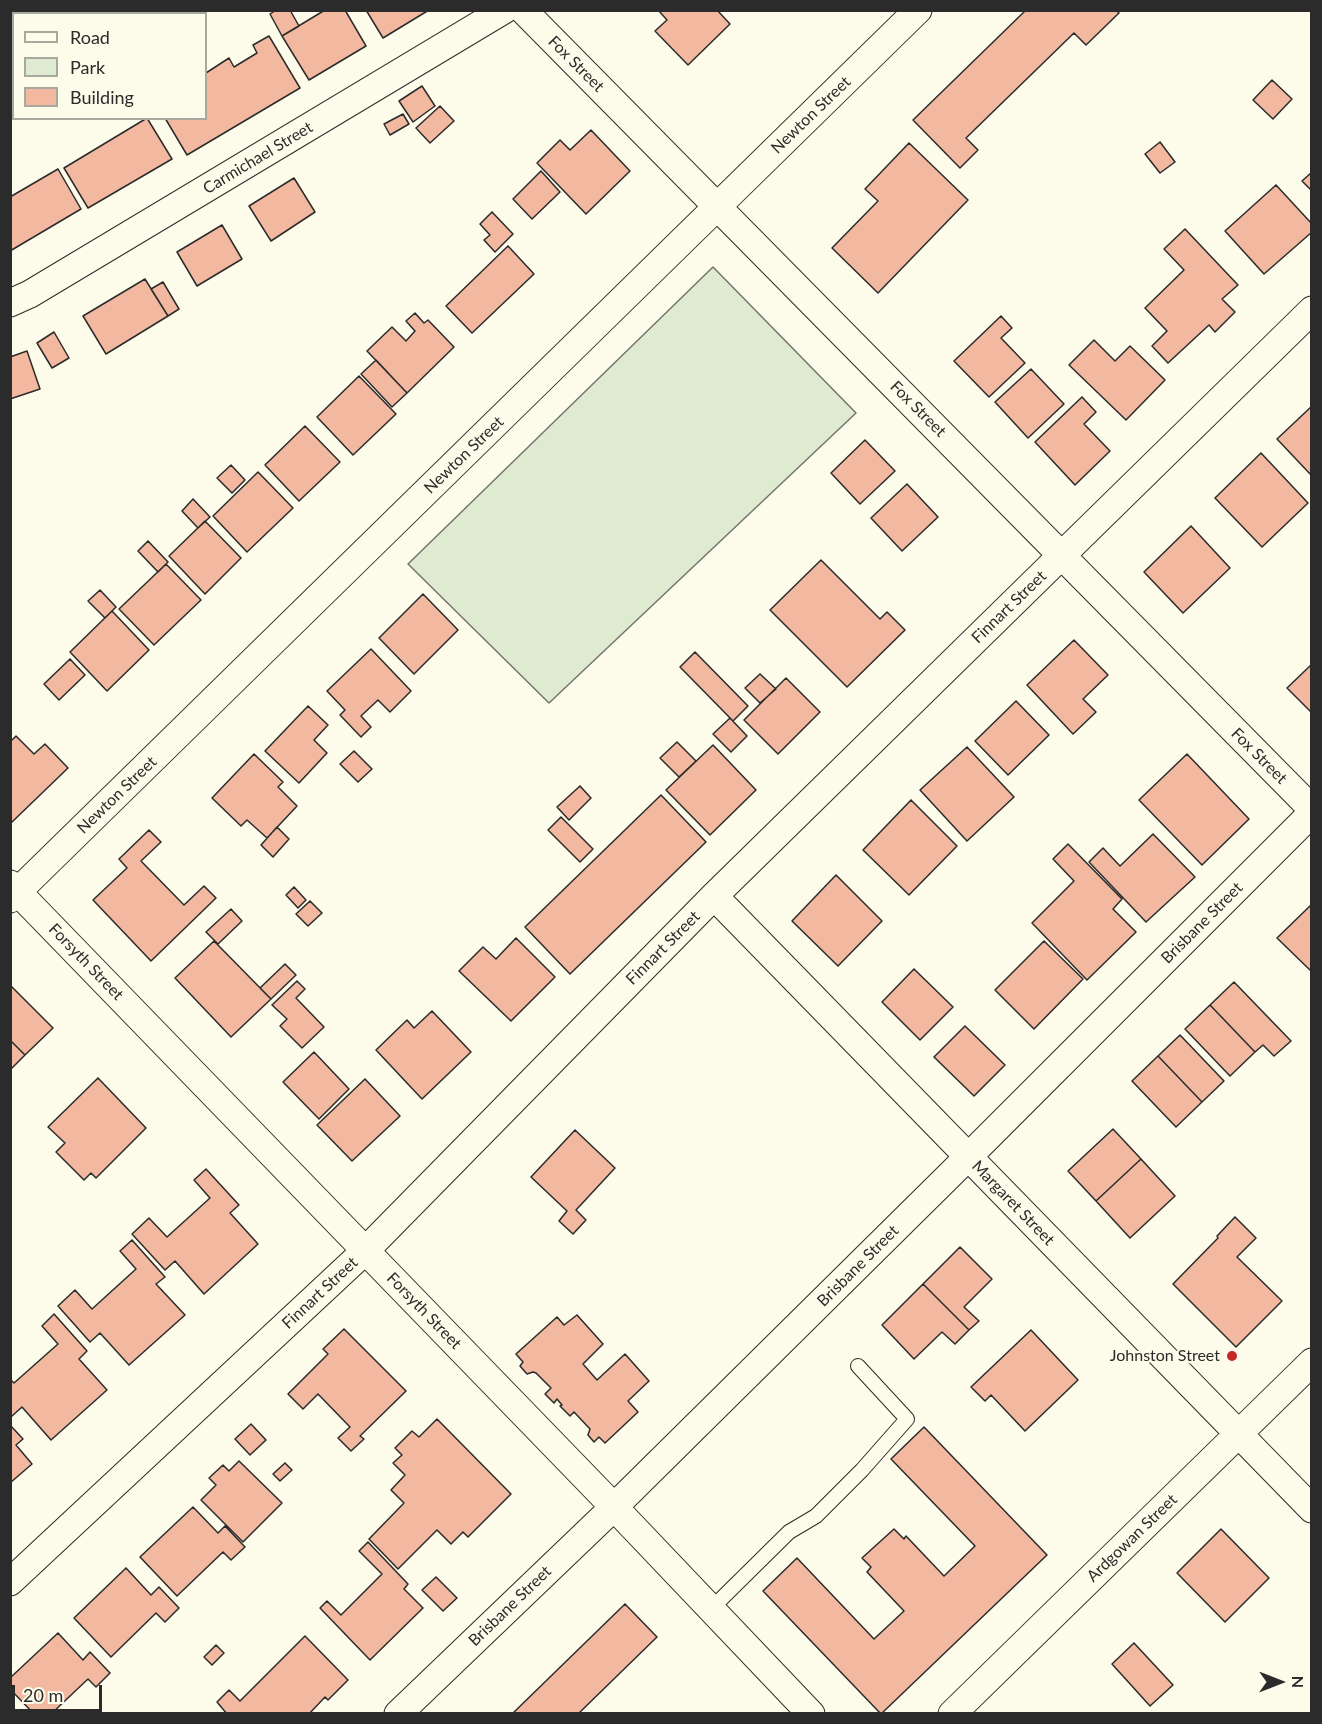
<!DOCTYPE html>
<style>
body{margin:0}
#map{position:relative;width:1322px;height:1724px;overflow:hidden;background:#fdfbea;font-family:Lato,sans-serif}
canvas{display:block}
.frame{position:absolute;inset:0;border:12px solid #2b2b2b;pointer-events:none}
.legend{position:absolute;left:12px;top:12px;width:195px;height:108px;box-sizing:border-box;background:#fdfbea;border:2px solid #a9a89e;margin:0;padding:8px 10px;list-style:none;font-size:18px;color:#2b2b2b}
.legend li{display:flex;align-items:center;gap:12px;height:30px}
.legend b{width:30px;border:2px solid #a9a89e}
.north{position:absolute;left:1250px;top:1652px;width:60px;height:60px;-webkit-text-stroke:4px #fdfbea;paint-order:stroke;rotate:90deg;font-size:16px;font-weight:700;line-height:24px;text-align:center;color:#2b2b2b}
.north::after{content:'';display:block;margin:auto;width:21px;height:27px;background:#2b2b2b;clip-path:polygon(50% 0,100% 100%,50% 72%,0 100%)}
.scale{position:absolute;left:12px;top:1685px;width:90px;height:27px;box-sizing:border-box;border:3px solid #2b2b2b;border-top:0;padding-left:8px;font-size:18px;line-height:21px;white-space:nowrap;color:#2b2b2b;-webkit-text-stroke:4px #fdfbea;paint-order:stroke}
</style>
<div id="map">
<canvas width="1322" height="1724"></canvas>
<div class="frame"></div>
<ul class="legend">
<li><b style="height:8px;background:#fdfbea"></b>Road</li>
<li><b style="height:16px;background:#deebd1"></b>Park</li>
<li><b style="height:16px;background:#f2b8a0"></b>Building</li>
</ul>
<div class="north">N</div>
<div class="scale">20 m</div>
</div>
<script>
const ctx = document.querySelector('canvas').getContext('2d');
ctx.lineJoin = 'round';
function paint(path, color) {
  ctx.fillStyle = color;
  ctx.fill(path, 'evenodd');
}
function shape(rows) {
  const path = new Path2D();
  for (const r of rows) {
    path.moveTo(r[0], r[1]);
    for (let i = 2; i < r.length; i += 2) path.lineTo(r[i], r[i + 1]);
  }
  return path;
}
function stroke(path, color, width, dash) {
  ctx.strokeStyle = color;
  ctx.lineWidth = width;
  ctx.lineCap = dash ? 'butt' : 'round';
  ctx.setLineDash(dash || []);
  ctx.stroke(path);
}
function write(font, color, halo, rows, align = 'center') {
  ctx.font = font + ' Lato,sans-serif';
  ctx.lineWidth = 4.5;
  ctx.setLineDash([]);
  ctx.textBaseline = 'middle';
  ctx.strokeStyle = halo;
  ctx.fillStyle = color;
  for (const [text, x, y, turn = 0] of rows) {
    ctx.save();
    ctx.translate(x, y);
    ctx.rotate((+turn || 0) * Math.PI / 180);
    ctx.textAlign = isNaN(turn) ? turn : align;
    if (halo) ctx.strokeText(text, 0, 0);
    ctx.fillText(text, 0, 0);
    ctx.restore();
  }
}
const green = shape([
 [713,267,856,413,549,703,408,564,713,267]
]);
const building = shape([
 [160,10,179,10,180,14,161,14,160,10],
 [276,10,290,10,299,26,282,36,270,14,276,10],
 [325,10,345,10,366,46,309,80,282,36,325,10],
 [366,10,429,10,383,38,366,10],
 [658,10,717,10,730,24,688,65,655,31,667,20,658,10],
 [1026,10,1116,10,1119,13,1086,45,1074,33,966,138,978,150,960,168,913,120,1026,10],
 [269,36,300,88,187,155,165,118,206,118,206,73,229,58,234,67,257,53,253,45,269,36],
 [1272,80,1292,99,1273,119,1253,100,1272,80],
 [422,86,435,106,413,122,399,101,422,86],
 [440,106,454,121,430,143,416,128,440,106],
 [403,114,409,124,390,135,384,124,403,114],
 [147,118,172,159,88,208,64,168,147,118],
 [591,130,630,171,586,214,537,163,560,140,570,150,591,130],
 [1160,142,1175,162,1160,173,1145,154,1160,142],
 [909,143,968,200,878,293,832,248,878,201,865,189,909,143],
 [58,169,81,209,10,251,10,197,58,169],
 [541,171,560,192,532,219,513,199,541,171],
 [1312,172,1312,191,1302,181,1312,172],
 [294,178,315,212,271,241,249,206,294,178],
 [1276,185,1312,224,1312,232,1264,274,1225,231,1276,185],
 [492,212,513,234,495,252,484,240,490,235,480,224,492,212],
 [222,225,242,259,197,286,177,252,222,225],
 [1185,229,1238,285,1222,299,1235,312,1215,332,1209,325,1168,363,1152,346,1167,331,1145,308,1184,270,1164,249,1185,229],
 [508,246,534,274,472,333,446,306,508,246],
 [145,279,168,316,106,354,83,316,145,279],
 [163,282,179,309,168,316,151,289,163,282],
 [415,313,424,323,428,320,454,347,407,393,367,351,392,327,406,341,415,331,406,321,415,313],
 [1001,316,1012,328,1001,338,1025,363,989,397,954,361,1001,316],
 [54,332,69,358,52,368,37,343,54,332],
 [1094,340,1115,361,1130,346,1165,380,1126,420,1069,365,1094,340],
 [27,351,40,389,10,399,10,357,27,351],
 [376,360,407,393,392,407,361,374,376,360],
 [1031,369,1064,404,1028,438,995,402,1031,369],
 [359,376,396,414,353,455,317,417,359,376],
 [1082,397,1096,412,1084,424,1110,451,1075,485,1035,442,1082,397],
 [1312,406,1312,476,1277,439,1312,406],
 [305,426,340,462,299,501,265,465,305,426],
 [865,440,895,471,860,504,831,473,865,440],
 [1261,453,1308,503,1262,547,1215,498,1261,453],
 [231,465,245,480,232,493,217,478,231,465],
 [258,472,293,508,247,552,213,516,258,472],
 [907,484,938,517,902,551,871,518,907,484],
 [193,499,210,517,198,528,182,511,193,499],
 [205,521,241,558,205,594,169,556,205,521],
 [1191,526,1230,568,1183,613,1144,572,1191,526],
 [148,541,168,562,158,572,138,551,148,541],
 [821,560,880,619,887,612,905,630,847,687,770,610,821,560],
 [166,564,201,600,154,645,119,609,166,564],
 [100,590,116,607,105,618,88,601,100,590],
 [423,594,458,630,414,674,379,638,423,594],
 [112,611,149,650,107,691,70,652,112,611],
 [1074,640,1108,675,1083,699,1096,712,1073,734,1027,685,1074,640],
 [371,649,411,691,390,712,378,700,361,716,371,727,361,737,340,715,345,710,327,691,371,649],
 [695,652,748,706,733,721,680,667,695,652],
 [70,659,85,675,59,700,44,684,70,659],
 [1312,664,1312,713,1287,688,1312,664],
 [760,674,776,689,760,703,745,688,760,674],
 [786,678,820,712,778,754,744,720,786,678],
 [1016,701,1049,735,1008,775,975,741,1016,701],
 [308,706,328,725,314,740,327,753,299,783,265,751,308,706],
 [730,718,747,736,731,752,713,734,730,718],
 [16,736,34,754,45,744,68,768,11,823,10,742,16,736],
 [677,742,696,761,679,777,660,758,677,742],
 [713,745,756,790,710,835,666,790,713,745],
 [967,747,1014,797,967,841,920,790,967,747],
 [354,751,372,769,358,782,340,764,354,751],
 [254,754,283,782,278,787,297,806,267,838,247,820,241,826,212,798,254,754],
 [1187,754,1249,819,1202,865,1139,800,1187,754],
 [580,786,591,798,569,820,557,807,580,786],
 [661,795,706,842,570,974,525,927,661,795],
 [911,800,957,846,909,895,863,850,911,800],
 [561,817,593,849,580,862,548,830,561,817],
 [277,827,289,839,273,857,261,845,277,827],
 [149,830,161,842,141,861,184,905,204,886,216,898,151,961,93,900,127,868,119,859,149,830],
 [1153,834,1195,877,1146,922,1089,862,1103,848,1120,866,1153,834],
 [1068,844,1122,899,1113,909,1136,932,1087,980,1032,923,1074,881,1053,859,1068,844],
 [836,875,882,921,838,966,792,921,836,875],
 [294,887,306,900,298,908,286,895,294,887],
 [310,901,322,913,308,926,296,914,310,901],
 [1312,904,1312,972,1277,938,1312,904],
 [231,909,242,921,218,944,206,932,231,909],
 [516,938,555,977,511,1021,459,971,483,947,496,959,516,938],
 [214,941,271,999,231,1037,175,978,214,941],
 [1044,941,1083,979,1034,1029,995,990,1044,941],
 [285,964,296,975,271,999,260,988,285,964],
 [914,969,953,1007,920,1040,882,1002,914,969],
 [297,981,305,989,296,998,324,1027,302,1048,280,1026,287,1019,272,1005,297,981],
 [1234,982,1291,1041,1274,1056,1263,1045,1255,1052,1210,1005,1234,982],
 [10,985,53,1028,25,1055,10,1040,10,985],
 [1210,1005,1255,1052,1230,1076,1185,1029,1210,1005],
 [432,1011,471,1052,422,1099,376,1050,407,1020,414,1028,432,1011],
 [965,1026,1005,1065,974,1096,934,1057,965,1026],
 [1180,1035,1224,1081,1202,1102,1158,1056,1180,1035],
 [10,1040,25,1055,10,1070,10,1040],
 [314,1052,349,1089,319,1119,283,1082,314,1052],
 [1158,1056,1202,1102,1176,1127,1132,1081,1158,1056],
 [98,1078,146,1128,96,1178,91,1173,84,1180,56,1152,65,1143,48,1127,98,1078],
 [365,1079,400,1116,352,1161,317,1125,365,1079],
 [1113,1129,1141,1159,1096,1201,1068,1171,1113,1129],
 [575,1130,615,1168,576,1210,586,1220,573,1234,559,1221,567,1211,531,1177,575,1130],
 [1141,1159,1175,1196,1130,1238,1096,1201,1141,1159],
 [206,1169,239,1205,230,1213,258,1244,204,1294,175,1261,165,1270,132,1234,149,1218,167,1237,210,1198,194,1180,206,1169],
 [1235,1217,1256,1238,1237,1257,1282,1301,1236,1347,1173,1284,1218,1238,1217,1236,1235,1217],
 [132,1240,165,1277,156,1284,185,1315,129,1365,100,1333,90,1342,58,1306,75,1290,92,1309,136,1269,120,1251,132,1240],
 [960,1247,992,1279,964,1307,979,1321,969,1330,923,1284,960,1247],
 [923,1284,969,1330,955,1344,942,1332,914,1359,882,1325,923,1284],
 [54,1314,87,1351,79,1359,107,1390,51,1440,22,1407,12,1416,10,1414,10,1379,14,1383,58,1344,42,1326,54,1314],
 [577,1315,603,1344,583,1364,597,1380,625,1354,649,1381,628,1401,638,1412,605,1443,599,1437,594,1442,588,1435,590,1429,574,1412,570,1416,560,1406,562,1405,557,1399,554,1403,545,1394,551,1388,536,1373,533,1372,527,1374,520,1366,523,1362,516,1354,557,1317,564,1325,577,1315],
 [344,1329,406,1391,360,1436,364,1439,351,1451,338,1438,350,1427,318,1394,303,1409,288,1394,328,1354,323,1349,344,1329],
 [1031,1330,1078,1380,1025,1431,991,1395,985,1401,971,1387,1031,1330],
 [437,1419,511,1494,468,1537,463,1532,451,1544,437,1530,398,1569,369,1539,404,1503,391,1490,405,1475,393,1463,402,1455,395,1448,412,1431,419,1437,437,1419],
 [251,1424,266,1440,250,1455,235,1439,251,1424],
 [10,1425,23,1439,16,1445,32,1464,10,1483,10,1425],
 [924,1427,1047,1555,881,1714,763,1591,797,1558,874,1639,904,1611,867,1572,871,1567,862,1558,894,1529,904,1539,906,1536,944,1576,975,1546,891,1459,924,1427],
 [239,1461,282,1503,243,1542,201,1500,216,1485,209,1478,223,1465,229,1471,239,1461],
 [285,1463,292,1470,280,1481,273,1474,285,1463],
 [193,1507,218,1533,225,1526,245,1547,231,1560,223,1552,177,1596,140,1557,193,1507],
 [1221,1529,1269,1578,1225,1622,1177,1573,1221,1529],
 [368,1542,408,1584,404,1589,423,1608,370,1660,320,1608,327,1601,341,1615,382,1574,359,1551,368,1542],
 [126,1568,151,1595,159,1587,179,1608,165,1622,156,1613,111,1657,74,1618,126,1568],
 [436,1577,457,1598,443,1611,422,1590,436,1577],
 [625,1604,657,1637,578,1714,512,1714,625,1604],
 [58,1633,83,1660,90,1652,110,1673,96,1687,88,1679,51,1714,34,1714,10,1689,10,1678,58,1633],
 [305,1636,348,1680,328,1700,325,1697,309,1714,227,1714,217,1702,229,1690,240,1701,305,1636],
 [1134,1643,1173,1685,1150,1706,1112,1664,1134,1643],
 [216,1645,224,1653,212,1665,204,1657,216,1645]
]);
const lane = shape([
 [711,1609,789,1532,816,1516,862,1470,907,1419,858,1366]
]);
const street = shape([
 [523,10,1312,809],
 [108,14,113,10],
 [10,72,14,71],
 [10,303,30,294,504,10],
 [10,884,614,1507,811,1714],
 [714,896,1312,1509],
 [10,899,918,10],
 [10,1582,366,1250,714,896,1312,310],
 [398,1714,614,1507,968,1157,1312,813],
 [952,1714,1312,1362]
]);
const markers = [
 [1232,1356,6,"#c62828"]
];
const streetNames = [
 ["Fox Street",576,64,45],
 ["Newton Street",811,115,-44],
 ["Carmichael Street",258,158,-31],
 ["Fox Street",918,409,45],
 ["Newton Street",464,455,-44],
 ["Finnart Street",1009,607,-44],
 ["Fox Street",1259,756,45],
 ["Newton Street",117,795,-44],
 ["Brisbane Street",1202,923,-45],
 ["Finnart Street",663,948,-45],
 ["Forsyth Street",86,962,46],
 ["Margaret Street",1013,1203,46],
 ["Brisbane Street",858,1266,-45],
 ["Finnart Street",320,1293,-43],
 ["Forsyth Street",424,1311,46],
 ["Ardgowan Street",1132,1538,-44],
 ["Brisbane Street",510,1606,-44]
];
const poiNames = [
 ["Johnston Street",1220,1356]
];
paint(green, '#deebd1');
stroke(green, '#74746e', 1.5);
paint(building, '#f2b8a0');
stroke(building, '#2b2b2b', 1.5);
stroke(lane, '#2b2b2b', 16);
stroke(street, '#2b2b2b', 29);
stroke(lane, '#fdfbea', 14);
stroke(street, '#fdfbea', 27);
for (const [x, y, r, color] of markers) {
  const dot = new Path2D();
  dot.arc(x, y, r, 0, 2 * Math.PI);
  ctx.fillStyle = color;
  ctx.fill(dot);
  stroke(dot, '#fdfbea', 2);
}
write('16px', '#2b2b2b', '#fdfbea', streetNames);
write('16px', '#2b2b2b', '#fdfbea', poiNames, 'right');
</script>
